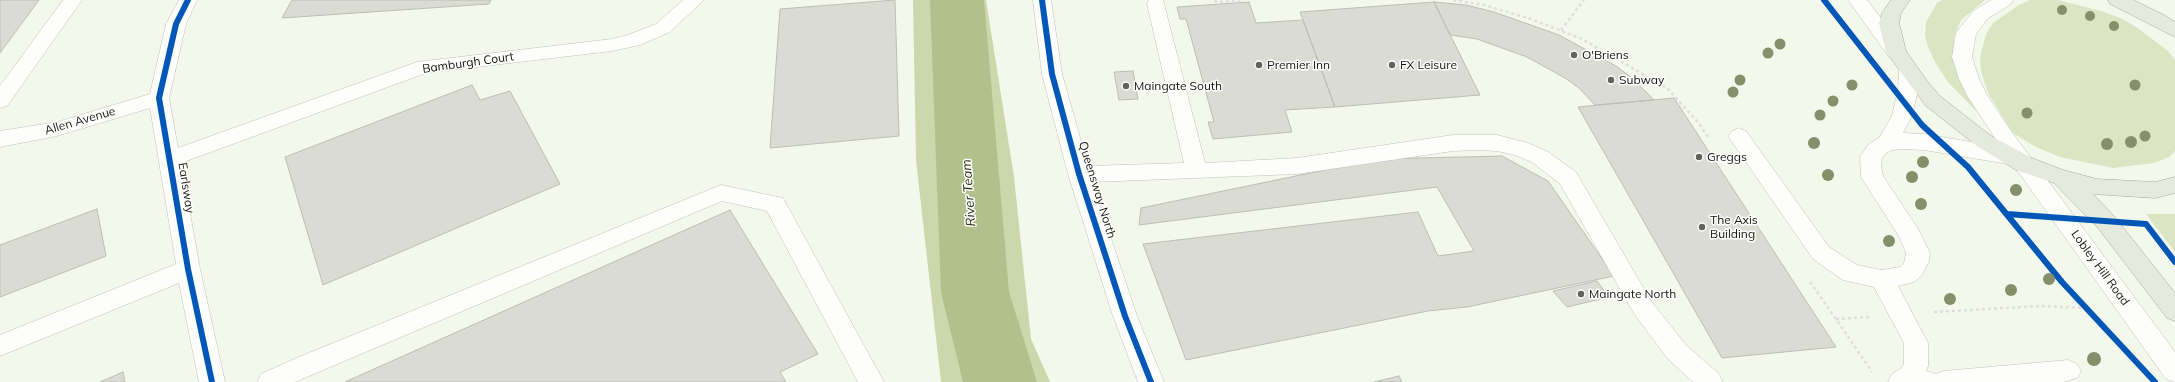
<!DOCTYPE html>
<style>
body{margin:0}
canvas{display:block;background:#f4f7ec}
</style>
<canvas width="2175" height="382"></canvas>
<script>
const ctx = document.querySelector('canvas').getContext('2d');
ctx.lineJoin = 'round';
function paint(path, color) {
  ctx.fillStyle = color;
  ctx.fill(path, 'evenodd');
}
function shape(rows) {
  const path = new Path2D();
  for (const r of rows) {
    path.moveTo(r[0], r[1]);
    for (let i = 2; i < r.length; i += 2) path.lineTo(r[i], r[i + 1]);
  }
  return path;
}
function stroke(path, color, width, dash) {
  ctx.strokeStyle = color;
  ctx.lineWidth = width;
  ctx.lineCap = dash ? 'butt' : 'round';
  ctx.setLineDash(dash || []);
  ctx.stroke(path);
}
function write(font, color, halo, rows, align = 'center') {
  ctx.font = font + ' Mulish,sans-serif';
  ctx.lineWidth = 3;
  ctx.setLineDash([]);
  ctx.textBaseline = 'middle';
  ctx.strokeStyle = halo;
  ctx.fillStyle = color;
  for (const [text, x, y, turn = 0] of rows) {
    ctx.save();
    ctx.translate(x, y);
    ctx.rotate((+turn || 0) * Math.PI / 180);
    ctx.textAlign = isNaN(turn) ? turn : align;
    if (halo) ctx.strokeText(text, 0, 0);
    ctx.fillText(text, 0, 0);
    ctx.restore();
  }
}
const green = shape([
 [1942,0,1985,0,1961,20,1954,37,1954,62,1979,110,1976,111,1948,82,1936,64,1928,47,1925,36,1926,22,1937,3],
 [2030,0,2058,0,2101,11,2123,19,2139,29,2168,51,2175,60,2175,151,2169,157,2154,163,2113,168,2060,157,2036,147,2013,133,1988,93,1981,71,1980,57,1986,34,1993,23,2019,5],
 [2146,214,2175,214,2175,252]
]);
const forest = shape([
 [913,0,986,0,1014,177,1031,339,1050,382,941,382,916,160]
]);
const river = shape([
 [930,0,984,0,1009,292,1037,382,963,382,941,292,930,0]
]);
const building = shape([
 [0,0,39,0,0,53,0,0],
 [292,0,491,0,489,4,282,18,292,0],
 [895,0,899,136,770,148,780,9,895,0],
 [1249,2,1256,23,1303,20,1335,107,1285,110,1292,132,1213,139,1208,122,1214,122,1186,19,1180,19,1177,7,1249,2],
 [1434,2,1466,5,1494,12,1559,35,1616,66,1632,78,1654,100,1595,105,1579,88,1565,78,1527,57,1477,39,1450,35,1434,2],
 [1434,2,1480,95,1335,107,1300,12,1434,2],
 [1133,71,1138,99,1119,100,1114,72,1133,71],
 [472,85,480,100,510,91,560,184,323,285,285,157,472,85],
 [1674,98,1836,347,1722,358,1578,107,1674,98],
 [1502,156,1548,181,1614,276,1467,307,1428,311,1186,360,1143,244,1418,212,1438,256,1474,251,1437,187,1139,225,1141,208,1378,159,1502,156],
 [97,209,106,256,0,297,0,245,97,209],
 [730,210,818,354,780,372,786,382,345,382,730,210],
 [1597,281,1609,297,1567,307,1553,291,1597,281],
 [123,372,125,382,100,382,123,372],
 [1399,376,1402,382,1374,382,1399,376]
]);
const path = shape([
 [1215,0,1216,2,1244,0],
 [1453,0,1484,5,1531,19,1582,39,1667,88,1698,122,1708,137],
 [1561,30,1584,0],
 [1810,282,1836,319],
 [1934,312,2040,306,2085,308],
 [1869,317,1836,319,1872,372]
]);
const minor = shape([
 [63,0,82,0,7,106,0,108,0,86,63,0],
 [179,0,197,0,186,24,169,98,178,148,417,62,612,39,628,35,656,24,683,0,704,0,670,32,640,45,612,51,426,73,181,163,200,269,225,382,199,382,179,283,0,356,0,335,176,264,150,108,57,136,0,147,0,131,57,122,150,94,166,24,179,0],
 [1033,0,1051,0,1062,74,1088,166,1184,163,1147,4,1149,0,1163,0,1205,163,1297,158,1453,135,1497,135,1528,143,1548,152,1576,172,1651,301,1686,345,1719,374,1723,382,1693,382,1668,359,1635,315,1560,184,1532,162,1515,155,1497,151,1477,150,1453,151,1297,174,1092,182,1137,316,1164,382,1138,382,1113,316,1068,174,1042,74,1033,0],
 [1848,0,1867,0,1903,47,1906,52,1903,57,1896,59,1889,57,1848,0],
 [1991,0,2013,0,2011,4,1987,19,1976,34,1972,57,1979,79,1987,95,2011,131,2175,352,2175,382,2166,379,2012,163,2008,164,1924,150,1903,149,1892,150,1886,153,1882,158,1881,166,1883,176,1918,229,1930,253,1929,261,1922,275,1914,282,1898,286,1928,343,1928,366,1926,371,1936,374,1944,371,2068,360,2077,364,2081,371,2077,378,2063,382,1888,382,1892,374,1900,369,1904,364,1904,343,1874,287,1843,280,1813,259,1728,136,1732,131,1739,128,1746,131,1829,247,1857,265,1882,270,1900,267,1904,263,1906,253,1900,238,1861,177,1860,156,1870,143,1879,138,1892,116,1898,90,1899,71,1902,66,1909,64,1916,66,1919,71,1918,90,1912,116,1903,133,1924,134,2001,147,1968,97,1959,79,1952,57,1956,33,1959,29,1973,11,1991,0],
 [721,185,783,198,884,382,858,382,767,211,722,201,295,382,257,382,261,374,299,357,721,185]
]);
const major = shape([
 [1891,0,1910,0,1901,13,1899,23,1906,51,1927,81,1940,96,1991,136,2032,158,2063,170,2097,179,2155,182,2175,177,2175,193,2155,198,2093,194,2114,216,2175,293,2175,321,2167,318,2098,228,2054,183,2016,170,1977,146,1926,106,1886,52,1879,23,1882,13,1891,0],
 [2108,0,2133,0,2164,15,2175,22,2175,37,2110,4,2108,0]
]);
const cycleway = shape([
 [188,0,176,24,159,98,188,269,212,382],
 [1042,0,1052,74,1079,174,1125,316,1151,382],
 [1824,0,1922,125,1968,167,2062,282,2155,382],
 [2007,214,2146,224,2175,262]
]);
const trees = [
 [2062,10,5],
 [2090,16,5],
 [2114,26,5],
 [1780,44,5.5],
 [1768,53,5.5],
 [1740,80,5.5],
 [1852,85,5.5],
 [2135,85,5.5],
 [1733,92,5.5],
 [1833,101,5.5],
 [2027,113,5.5],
 [1820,115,5.5],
 [2145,136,5.5],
 [2131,142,6],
 [1814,143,6],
 [2107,144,6],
 [1923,162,6],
 [1828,175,6],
 [1912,177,6],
 [2016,190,6],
 [1921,204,6],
 [1889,241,6],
 [2049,279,6],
 [2011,290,6],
 [1950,299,6],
 [2094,359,7]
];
const markers = [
 [1574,55,4,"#62645c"],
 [1259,65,4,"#62645c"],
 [1392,65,4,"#62645c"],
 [1611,80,4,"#62645c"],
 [1126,86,4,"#62645c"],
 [1699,157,4,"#62645c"],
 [1702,227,4,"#62645c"],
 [1581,294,4,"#62645c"]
];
const poiNames = [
 ["O'Briens",1582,55],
 ["Premier Inn",1267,65],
 ["FX Leisure",1400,65],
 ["Subway",1619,80],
 ["Maingate South",1134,86],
 ["Greggs",1707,157],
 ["The Axis",1710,220],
 ["Building",1710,234],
 ["Maingate North",1589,294]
];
const streetNames = [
 ["Bamburgh Court",468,63,-8],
 ["Allen Avenue",80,121,-16],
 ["Earlsway",186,188,81],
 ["Queensway North",1097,190,73],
 ["Lobley Hill Road",2100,268,54]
];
const waterNames = [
 ["River Team",969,193,-94]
];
paint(green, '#dbe5c3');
paint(forest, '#cbd8ab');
paint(river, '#b2c18b');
paint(building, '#dadcd3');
stroke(building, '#bbbeb5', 1);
stroke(minor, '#bdc0b7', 1);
stroke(major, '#a4a992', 1);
stroke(path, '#dedfdc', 2.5, [3, 3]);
paint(minor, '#fdfefc');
paint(major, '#e6e9dd');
stroke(cycleway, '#0057b8', 6);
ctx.fillStyle = '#868e6a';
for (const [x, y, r] of trees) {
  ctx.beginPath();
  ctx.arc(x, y, r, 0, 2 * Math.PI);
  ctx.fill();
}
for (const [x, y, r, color] of markers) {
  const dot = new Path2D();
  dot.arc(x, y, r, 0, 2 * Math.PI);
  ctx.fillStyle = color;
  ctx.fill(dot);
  stroke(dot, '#fff', 1.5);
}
write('12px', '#13150e', '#fff', poiNames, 'left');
write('12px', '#13150e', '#fff', streetNames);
write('italic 13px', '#293212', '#fff', waterNames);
</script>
